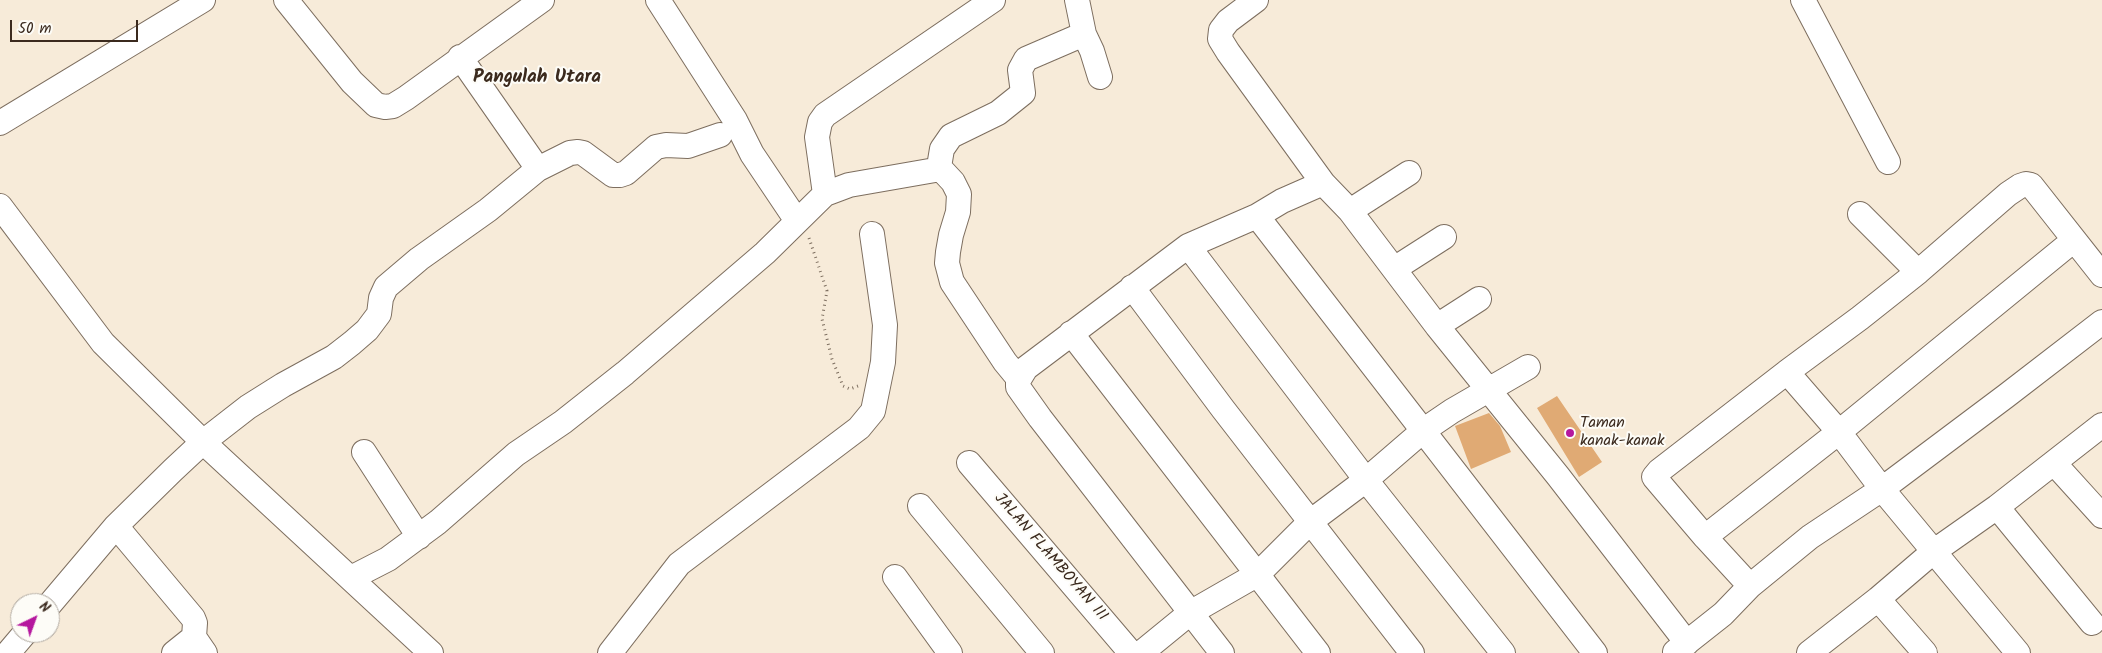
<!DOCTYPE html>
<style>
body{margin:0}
#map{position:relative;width:2102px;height:653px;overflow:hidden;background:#f7ebd9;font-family:Kalam,sans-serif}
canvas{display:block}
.north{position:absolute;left:10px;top:593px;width:50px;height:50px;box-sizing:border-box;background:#fdfcf7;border:1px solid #afa8a0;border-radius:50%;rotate:42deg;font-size:14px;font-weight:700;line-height:20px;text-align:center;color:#3b2a1e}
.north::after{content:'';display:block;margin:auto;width:18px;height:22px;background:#b5179e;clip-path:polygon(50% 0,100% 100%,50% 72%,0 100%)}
.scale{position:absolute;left:10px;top:20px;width:128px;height:22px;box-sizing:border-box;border:2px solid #3b2a1e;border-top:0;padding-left:6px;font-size:15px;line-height:18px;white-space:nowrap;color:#3b2a1e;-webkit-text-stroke:4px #fdfcf7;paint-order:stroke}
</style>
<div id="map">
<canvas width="2102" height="653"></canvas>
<div class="north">N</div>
<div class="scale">50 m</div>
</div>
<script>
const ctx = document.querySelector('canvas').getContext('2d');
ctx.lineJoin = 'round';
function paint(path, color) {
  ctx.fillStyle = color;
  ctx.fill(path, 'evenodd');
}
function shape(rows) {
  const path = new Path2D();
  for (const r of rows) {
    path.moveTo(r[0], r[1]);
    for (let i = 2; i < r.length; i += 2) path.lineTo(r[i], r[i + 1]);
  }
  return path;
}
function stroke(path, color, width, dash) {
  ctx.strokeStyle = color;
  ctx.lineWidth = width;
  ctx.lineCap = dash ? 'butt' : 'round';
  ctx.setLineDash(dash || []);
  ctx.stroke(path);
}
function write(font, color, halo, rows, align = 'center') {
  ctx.font = font + ' Kalam,sans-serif';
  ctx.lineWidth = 4;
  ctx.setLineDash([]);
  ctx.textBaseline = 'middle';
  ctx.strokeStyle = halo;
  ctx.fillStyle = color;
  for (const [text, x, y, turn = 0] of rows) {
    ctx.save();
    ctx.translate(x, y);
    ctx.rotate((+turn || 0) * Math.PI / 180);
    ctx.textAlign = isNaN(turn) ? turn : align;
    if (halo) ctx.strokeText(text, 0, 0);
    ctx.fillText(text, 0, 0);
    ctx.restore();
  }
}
const building = shape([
 [1557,396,1602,462,1579,477,1537,408],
 [1489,413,1500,426,1511,452,1471,469,1455,426]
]);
const path = shape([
 [809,238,827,291,822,319,832,359,843,386,850,389,858,386]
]);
const minor = shape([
 [286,0,352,82,376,105,385,107,393,106,406,98,542,0],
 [658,0,735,120,752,154,797,221],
 [1077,0,1084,34,1092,51,1100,77],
 [1256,0,1228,21,1221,30,1220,39,1228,52,1323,183,1350,211,1437,326,1558,476,1687,643],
 [1803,0,1888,162],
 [460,57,538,169],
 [0,123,203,0],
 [939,167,953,182,959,194,958,212,951,235,948,252,947,263,952,282,1005,362,1019,379],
 [825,194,817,137,820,122,825,115,993,0],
 [0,206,103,343,203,442,431,653],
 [1350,211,1409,173],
 [1860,214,1918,272,1860,318,1787,372,1839,432,1882,489,2018,653],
 [1257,216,1595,653],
 [1188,246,1366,480,1503,653],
 [1394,269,1444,237],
 [1918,272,2008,194,2020,186,2026,184,2031,185,2102,275],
 [1132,287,1223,409,1412,653],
 [1437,326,1479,299],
 [1071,333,1318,653],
 [364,452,419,537],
 [969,463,1131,653],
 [2054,463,2102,516],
 [920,506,1042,653],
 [1997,507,2092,623],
 [116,526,193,618,195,623,194,637,205,653],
 [1705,537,1839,432,2074,240],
 [895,577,950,653],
 [351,578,388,559,438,522,516,454,563,422,625,373,765,253,825,194,849,185,935,170,939,167,942,149,951,136,998,113,1023,93,1020,70,1026,59,1084,34],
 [1750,586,1705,537,1654,477,1659,471,1787,372],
 [1878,599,1925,653],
 [50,604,116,526,173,470,203,442,248,407,283,385,334,357,352,343,367,330,379,314,381,298,386,287,419,259,488,210,538,169,570,153,578,152,583,153,613,175,620,175,626,173,656,147,666,145,688,146,720,135],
 [1675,652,1723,614,1750,586,1810,537,1882,489,2006,396,2102,322],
 [8,653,25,633],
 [174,653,194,637],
 [610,653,679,564,859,428,873,411,883,362,885,325,872,234],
 [1141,653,1190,613,1258,574,1310,522,1366,480,1424,430,1452,411,1528,367],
 [1222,653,1040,418,1018,387,1018,381,1026,368,1188,246,1257,216,1282,201,1323,183],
 [1809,653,1878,599,1933,552,1997,507,2102,425]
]);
const markers = [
 [1570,433,5,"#b5179e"]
];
const poiNames = [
 ["Taman",1580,424],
 ["kanak-kanak",1580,442]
];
const streetNames = [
 ["JALAN FLAMBOYAN III",1050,558,49]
];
const quarterNames = [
 ["Pangulah Utara",537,79]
];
paint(building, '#e0aa74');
stroke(minor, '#7d6e5f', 26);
stroke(path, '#7d6e5f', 3, [1, 4]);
stroke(minor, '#fff', 24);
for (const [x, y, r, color] of markers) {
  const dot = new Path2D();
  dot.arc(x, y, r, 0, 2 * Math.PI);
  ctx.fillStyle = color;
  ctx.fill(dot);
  stroke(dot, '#fdfcf7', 2);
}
write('16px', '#3b2a1e', '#fdfcf7', poiNames, 'left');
write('16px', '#3b2a1e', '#fdfcf7', streetNames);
write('bold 19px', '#3b2a1e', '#fdfcf7', quarterNames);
</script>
